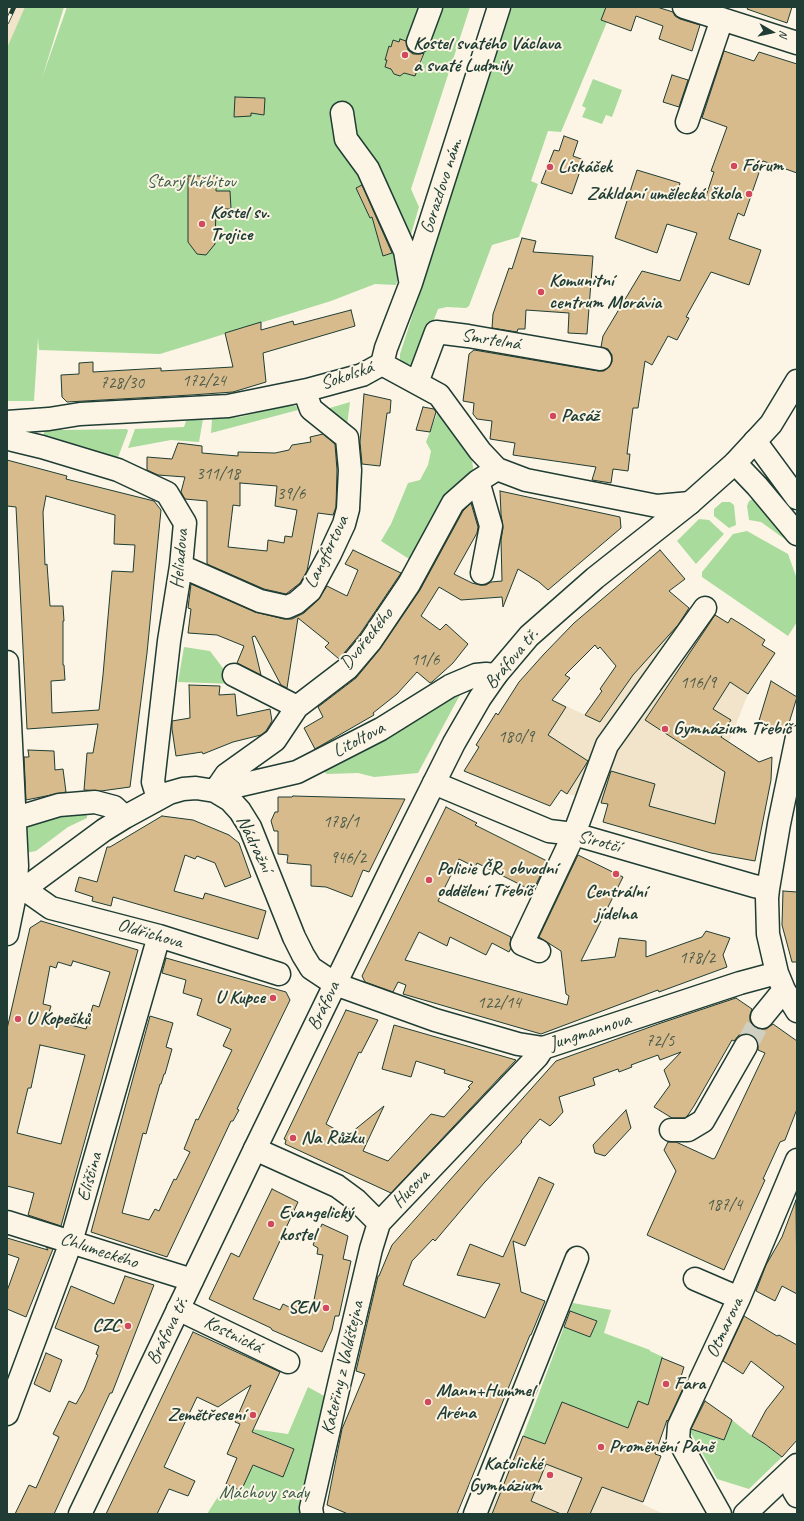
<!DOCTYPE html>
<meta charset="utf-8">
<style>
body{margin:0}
#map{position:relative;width:804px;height:1521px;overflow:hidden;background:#fcf5e5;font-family:Caveat,sans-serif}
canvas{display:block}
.frame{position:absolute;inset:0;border:8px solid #1f3d34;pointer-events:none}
.north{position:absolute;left:752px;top:12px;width:40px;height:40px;-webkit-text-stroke:3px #fcf5e5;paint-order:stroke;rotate:99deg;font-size:11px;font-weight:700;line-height:16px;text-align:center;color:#1f3d34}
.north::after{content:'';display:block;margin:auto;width:14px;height:18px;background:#1f3d34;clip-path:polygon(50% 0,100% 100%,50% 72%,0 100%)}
</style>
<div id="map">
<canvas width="804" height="1521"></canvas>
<div class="frame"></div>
<div class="north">N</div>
</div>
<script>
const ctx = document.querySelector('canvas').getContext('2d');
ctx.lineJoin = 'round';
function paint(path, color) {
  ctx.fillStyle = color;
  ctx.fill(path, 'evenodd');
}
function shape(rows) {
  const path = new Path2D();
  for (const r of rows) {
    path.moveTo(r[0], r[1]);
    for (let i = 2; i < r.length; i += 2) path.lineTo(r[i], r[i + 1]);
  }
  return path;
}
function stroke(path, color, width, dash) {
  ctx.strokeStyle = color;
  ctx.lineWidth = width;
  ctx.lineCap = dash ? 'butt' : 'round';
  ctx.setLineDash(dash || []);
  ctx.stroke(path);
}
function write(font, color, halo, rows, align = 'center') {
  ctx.font = font + ' Caveat,sans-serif';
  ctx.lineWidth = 4;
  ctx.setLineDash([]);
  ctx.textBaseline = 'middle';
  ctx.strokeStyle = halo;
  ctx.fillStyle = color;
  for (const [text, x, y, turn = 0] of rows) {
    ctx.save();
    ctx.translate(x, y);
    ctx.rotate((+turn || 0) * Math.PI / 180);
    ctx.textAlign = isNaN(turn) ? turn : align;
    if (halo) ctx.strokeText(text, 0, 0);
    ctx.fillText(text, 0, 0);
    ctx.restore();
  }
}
const built = shape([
 [7,7,28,7,7,59],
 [697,602,776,654,748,694,729,742,760,762,764,760,771,763,772,765,771,780,755,861,709,852,603,822,608,804,567,794,561,790,484,779,464,771,479,747,476,745,496,713,499,714,547,697,600,722,633,674],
 [523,1436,545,1444,542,1453,645,1496,642,1504,664,1514,489,1514]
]);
const green = shape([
 [25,7,64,7,42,78,67,7,470,7,411,189,419,207,396,285,375,284,331,301,160,354,39,350,38,338,34,401,7,401,7,48],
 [400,39,414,44,425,50,420,68,417,67,411,75,404,73,400,76,394,74,391,69,385,67,387,60,385,60,389,46,391,47,393,40,399,42],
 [512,7,606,7,601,20,607,22,561,132,548,131,531,181,538,184,519,237,492,245,469,306,466,308,447,307,438,309,420,356,412,365,405,364,400,361,400,354],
 [593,79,622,90,612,117,606,115,602,124,582,117,586,108,582,106],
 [350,402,347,425,323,410],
 [288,405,296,406,298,410,211,433,212,419,240,417],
 [438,411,472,460,474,474,409,559,381,541,391,524,408,483,420,480,428,465,431,451,426,442],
 [203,419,199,442,171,440,128,448,135,429,184,427,186,421],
 [59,425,62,430,127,429,128,431,117,460,44,439,44,432,49,428],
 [753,499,758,502,797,548,761,522,749,520,747,506,749,501],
 [722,502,730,502,734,505,736,525,729,528,714,516,714,509],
 [699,519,709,520,724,534,696,564,677,541],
 [747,531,788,554,797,579,797,622,788,636,702,577,702,572,733,534],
 [184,647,210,651,235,684,178,682],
 [461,693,418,773,374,777,358,773,327,774,323,771],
 [67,814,87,815,87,818,68,827,36,851,25,853,26,827,42,820],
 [573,1303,611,1310,604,1333,650,1350,650,1351,663,1357,648,1405,628,1428,545,1444,523,1436,564,1327,590,1337,596,1321,570,1311],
 [308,1387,328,1398,304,1514,207,1514,226,1484,241,1491,251,1468,255,1465,283,1476,294,1449,251,1431,253,1429,288,1434],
 [732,1420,752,1436,762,1442,782,1457,749,1489,717,1479,688,1428,724,1440]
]);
const building = shape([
 [606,7,657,7,673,12,675,16,680,19,700,25,692,51,659,39,663,26,636,16,631,31,601,20,606,7],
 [748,7,792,7,787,23,747,9,748,7],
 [400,39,406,41,408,50,413,54,420,54,424,53,415,76,404,73,400,76,394,74,391,69,385,67,387,60,385,60,389,46,391,47,393,40,399,42,400,39],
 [724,51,754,61,759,52,797,64,797,173,763,161,744,216,738,213,729,239,761,250,749,285,711,272,686,317,689,318,677,340,668,336,652,365,645,361,638,408,633,408,627,454,630,454,628,471,613,469,611,483,592,480,596,467,513,455,515,443,490,439,492,421,477,419,473,414,474,403,463,401,469,354,474,350,598,371,604,371,609,367,612,362,612,355,608,349,601,347,603,336,642,271,680,281,697,233,667,224,657,253,615,238,637,170,680,183,678,191,705,199,714,172,711,171,727,127,702,118,724,51],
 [672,75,688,80,679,107,663,102,672,75],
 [235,97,265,98,264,115,251,113,251,116,234,117,235,97],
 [564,136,578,141,573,156,584,160,572,194,541,183,554,150,559,151,564,136],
 [188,176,216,176,216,191,230,191,231,209,216,209,215,244,206,255,197,254,188,242,188,176],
 [362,185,392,253,383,256,372,217,370,218,356,188,362,185],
 [522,238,536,241,533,252,593,256,587,334,568,333,569,313,526,310,525,329,518,329,517,332,492,328,493,314,509,268,512,269,522,238],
 [351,310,355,326,263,353,266,382,233,392,191,395,67,402,62,397,61,375,79,374,79,363,93,362,93,372,161,368,161,371,233,367,225,333,261,322,261,330,293,321,294,325,351,310],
 [364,394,391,400,390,413,387,413,380,466,362,464,360,442,364,394],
 [423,407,434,409,436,412,430,432,416,430,423,407],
 [323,434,335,444,337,470,336,507,333,515,318,513,307,571,300,583,286,594,264,589,207,564,207,501,185,499,181,492,185,477,158,475,147,470,147,457,172,459,178,443,202,446,202,453,238,456,238,452,275,453,289,450,292,445,311,442,310,437,323,434],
 [240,483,277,486,275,506,297,510,292,537,285,536,284,543,268,540,267,551,228,547,233,505,240,506,240,483],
 [7,460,67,476,66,479,154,501,161,510,147,653,130,787,101,791,84,790,87,753,93,753,98,724,27,729,16,507,7,506,7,460],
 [46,496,115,515,114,544,135,545,133,572,112,571,103,675,99,710,52,713,51,681,65,680,64,665,63,665,63,621,64,621,63,606,50,606,47,564,45,565,43,512,46,496],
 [500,491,620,517,621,528,548,590,539,582,518,569,503,607,502,597,461,600,439,587,421,616,440,630,446,624,468,644,453,663,432,682,430,683,417,672,397,694,373,713,374,715,315,749,304,728,323,717,318,707,356,678,380,649,420,590,463,511,471,503,478,527,477,533,454,574,472,583,480,585,486,585,491,582,502,581,501,540,503,528,501,514,500,491],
 [353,550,401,573,360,634,339,659,325,647,329,643,298,618,287,688,281,685,255,636,252,637,261,675,237,663,244,646,217,635,188,633,191,609,188,608,191,584,255,612,284,619,292,619,304,613,318,600,327,586,347,596,358,570,345,564,353,550],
 [660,550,685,579,669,591,689,608,678,625,633,675,600,722,585,715,602,691,600,689,616,666,600,647,598,649,595,645,565,675,570,678,552,700,566,707,548,735,588,761,567,794,561,790,550,806,464,771,479,747,476,745,496,713,498,715,519,682,544,654,574,623,660,550],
 [715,615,728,623,731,618,744,626,765,640,762,645,775,653,748,694,730,682,713,709,731,720,721,737,759,762,772,757,771,780,755,861,711,853,603,822,608,804,601,803,611,771,655,784,649,806,715,824,725,772,645,720,715,615],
 [771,681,797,697,786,733,758,724,771,681],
 [189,685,220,686,219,695,235,694,237,716,270,709,272,721,266,731,261,735,233,742,203,754,202,752,176,756,172,729,172,721,190,718,189,685],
 [28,750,54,751,55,770,63,769,66,792,26,800,24,757,29,757,28,750],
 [293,796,405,799,369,872,363,870,352,897,326,887,311,886,311,865,287,863,288,855,278,854,278,831,274,831,271,821,275,812,278,812,278,797,292,797,293,796],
 [446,807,477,823,475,825,547,861,533,891,477,863,475,867,459,859,438,901,511,937,510,945,511,948,509,952,492,943,486,955,450,937,447,946,419,932,405,960,567,1005,569,996,566,994,561,951,539,937,578,855,623,877,581,961,615,957,619,938,646,941,646,957,702,937,706,931,730,938,723,955,727,967,659,992,658,990,541,1034,403,994,406,985,398,982,393,992,365,982,362,976,446,807],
 [162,816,193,820,229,835,239,843,251,877,225,887,215,863,197,856,195,859,185,855,174,891,203,899,205,893,266,911,258,939,113,897,111,906,92,901,93,897,75,891,79,877,97,882,107,847,110,847,162,816],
 [783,891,797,892,797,962,792,962,782,925,783,891],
 [41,921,138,950,61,1226,28,1215,34,1193,7,1186,7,1029,30,928,41,921],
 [73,961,110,972,99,1007,93,1005,86,1029,47,1019,51,1006,43,1004,50,966,56,968,58,962,71,966,73,961],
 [40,1045,85,1055,61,1144,17,1133,28,1088,31,1088,40,1045],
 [166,958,286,992,290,1000,237,1109,239,1110,233,1121,231,1121,167,1257,91,1232,150,1016,173,1023,166,1047,172,1049,165,1074,164,1074,161,1084,160,1084,146,1134,143,1133,122,1213,149,1220,155,1209,159,1211,174,1179,176,1180,190,1152,184,1149,196,1119,198,1120,232,1050,223,1046,231,1029,197,1015,202,999,183,993,186,980,162,973,166,958],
 [736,998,752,1009,750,1015,750,1021,754,1027,760,1029,766,1029,773,1024,797,1041,797,1109,785,1140,780,1142,763,1179,765,1180,724,1270,647,1235,676,1171,664,1150,668,1142,676,1142,713,1159,715,1158,765,1053,758,1050,758,1046,757,1039,753,1035,746,1034,739,1035,734,1041,732,1040,694,1106,688,1115,685,1118,672,1118,654,1107,670,1085,664,1070,681,1052,660,1060,658,1055,631,1065,632,1067,619,1072,618,1069,593,1078,595,1085,559,1097,563,1112,555,1121,550,1126,540,1119,521,1141,522,1142,484,1183,435,1241,433,1239,412,1261,403,1285,485,1318,500,1284,457,1275,470,1244,503,1257,539,1177,554,1184,525,1246,513,1241,521,1292,545,1301,531,1335,530,1335,457,1514,348,1514,327,1505,342,1429,365,1374,356,1371,378,1276,379,1276,392,1245,556,1061,661,1023,736,998],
 [346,1010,378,1020,361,1053,359,1052,326,1124,347,1136,384,1106,363,1151,388,1161,431,1114,444,1117,470,1088,468,1087,473,1082,444,1073,445,1070,416,1061,411,1077,382,1069,394,1025,516,1060,391,1193,285,1144,286,1140,284,1139,346,1010],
 [626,1110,631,1128,605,1156,595,1153,593,1145,626,1110],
 [272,1189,298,1202,253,1299,280,1310,283,1304,291,1308,293,1302,312,1310,323,1255,317,1254,318,1248,313,1245,322,1224,348,1236,343,1259,351,1261,344,1293,339,1316,335,1316,332,1330,322,1352,272,1330,271,1328,209,1299,231,1253,239,1257,272,1189],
 [796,1200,797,1294,782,1286,775,1301,756,1291,766,1265,782,1237,796,1200],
 [7,1238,48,1250,46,1247,53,1249,26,1317,7,1309,7,1291,19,1258,7,1254,7,1238],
 [125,1276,154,1285,112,1393,110,1393,54,1514,15,1514,29,1485,36,1488,59,1437,53,1434,69,1401,76,1404,84,1390,98,1355,96,1354,99,1346,55,1328,71,1286,114,1304,125,1276],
 [570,1311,597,1321,590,1337,564,1327,570,1311],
 [744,1316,777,1336,779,1335,797,1345,797,1440,782,1457,765,1444,752,1436,766,1410,784,1387,751,1361,743,1374,723,1361,744,1316],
 [193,1332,280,1372,252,1432,294,1449,283,1477,253,1465,241,1491,226,1484,237,1458,227,1454,240,1424,235,1422,251,1385,218,1407,197,1397,164,1467,195,1481,188,1496,169,1489,157,1514,106,1514,193,1332],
 [46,1353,62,1360,50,1392,34,1384,46,1353],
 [662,1358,684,1367,679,1383,684,1386,668,1421,667,1420,655,1454,661,1456,643,1502,602,1487,590,1514,567,1514,582,1478,546,1464,531,1501,561,1514,492,1514,523,1436,545,1444,562,1402,628,1428,638,1401,648,1405,662,1358],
 [705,1401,732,1420,724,1440,691,1429,705,1401]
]);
const minorTunnel = shape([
 [746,1046,762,1017]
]);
const minor = shape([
 [684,7,797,43],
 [418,42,431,7],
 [342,113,346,139,368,169,405,251,410,280],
 [687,122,722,19],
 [382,364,386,348,411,283,499,7],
 [417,383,436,332,468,336,600,359],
 [7,422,49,419,80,414,228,406,307,390,362,375,382,364,439,395,480,451,497,469,526,480,657,506,690,503],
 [7,436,13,440,42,447,118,470,167,493,185,523,181,566,169,641,153,782,158,798],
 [755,441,797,498],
 [735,463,757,486,797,534],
 [478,481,491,526,482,573],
 [181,566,260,601,287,607,296,603,310,591,330,554,344,524,348,509,350,470,347,438,311,409,307,398,307,390],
 [7,662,17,866,15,895,7,934],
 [234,675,297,707],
 [797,737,779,824,768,889,767,898,768,934,777,973,784,990,797,1011],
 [434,783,549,831,574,834,754,886,768,889],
 [215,791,226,775,275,740,297,707,348,668,370,642,409,584,453,503,478,481,497,469],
 [215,791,297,772,381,729,450,686,476,675,486,674,496,675],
 [16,818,59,805,95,802,114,807,125,817],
 [24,889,51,908,159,936,279,974],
 [7,897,15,895,24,889,104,830,125,817,169,793,183,789,196,788,215,791,230,800,240,811,250,827,294,937,303,955,311,968,335,984,435,1020,518,1044,543,1048,740,983,777,973],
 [539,951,522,944,574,834,607,745,705,608],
 [762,1017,784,990],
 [671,1130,688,1130,703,1121,746,1046],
 [255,1149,337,1186,356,1200,379,1223],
 [7,1222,192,1280],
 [695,1279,739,1298],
 [178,1309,288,1362],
 [7,1414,71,1242,159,936],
 [790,1473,794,1491,797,1496],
 [312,1514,311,1508,339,1385,371,1249,379,1223,537,1057,543,1048],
 [475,1514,577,1258],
 [720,1514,678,1439,679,1426,739,1298,797,1160],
 [745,1514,797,1465]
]);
const major = shape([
 [80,1514,255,1149,394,863,454,743,480,698,496,675,529,636,595,578,690,503,735,463,771,424,797,381]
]);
const rail = shape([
 [7,22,14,7]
]);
const markers = [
 [405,55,4,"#d1495b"],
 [734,166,4,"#d1495b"],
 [550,167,4,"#d1495b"],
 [749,194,4,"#d1495b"],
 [202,224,4,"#d1495b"],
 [541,292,4,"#d1495b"],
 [553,416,4,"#d1495b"],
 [665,729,4,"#d1495b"],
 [616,874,4,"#d1495b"],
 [429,880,4,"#d1495b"],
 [273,998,4,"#d1495b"],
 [18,1019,4,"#d1495b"],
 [293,1138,4,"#d1495b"],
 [271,1224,4,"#d1495b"],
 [326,1308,4,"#d1495b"],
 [128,1326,4,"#d1495b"],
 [666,1384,4,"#d1495b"],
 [428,1402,4,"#d1495b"],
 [253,1415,4,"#d1495b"],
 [601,1447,4,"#d1495b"],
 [550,1475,4,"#d1495b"]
];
const numberNames = [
 ["172/24",204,382],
 ["728/30",122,384],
 ["311/18",218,475],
 ["39/6",291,495],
 ["11/6",425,661],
 ["116/9",698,684],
 ["180/9",516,738],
 ["178/1",341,823],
 ["946/2",348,859],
 ["178/2",697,959],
 ["122/14",499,1004],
 ["72/5",660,1042],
 ["187/4",724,1206]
];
const poiNames = [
 ["Kostel svatého Václava",413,44],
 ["a svaté Ludmily",413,66],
 ["Fórum",742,166],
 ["Lískáček",558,167],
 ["Zákldaní umělecká škola",741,194,"right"],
 ["Kostel sv.",210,213],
 ["Trojice",210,235],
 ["Komunitní",549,281],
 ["centrum Morávia",549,303],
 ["Pasáž",561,416],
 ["Gymnázium Třebíč",673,729],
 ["Policie ČR, obvodní",437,869],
 ["oddělení Třebíč",437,891],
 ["Centrální",616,892,"center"],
 ["jídelna",616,914,"center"],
 ["U Kupce",265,998,"right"],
 ["U Kopečků",26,1019],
 ["Na Růžku",301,1138],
 ["Evangelický",279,1213],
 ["kostel",279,1235],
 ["SEN",318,1308,"right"],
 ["CZC",120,1326,"right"],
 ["Fara",674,1384],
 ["Mann+Hummel",436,1391],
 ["Aréna",436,1413],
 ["Zemětřesení",245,1415,"right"],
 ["Proměnění Páně",609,1447],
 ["Katolické",542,1464,"right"],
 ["Gymnázium",542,1486,"right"]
];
const parkNames = [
 ["Starý hřbitov",191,182],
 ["Máchovy sady",264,1493]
];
const streetNames = [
 ["Gorazdovo nám.",442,186,-72],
 ["Smrtelná",491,340,9],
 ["Sokolská",347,376,-19],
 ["Langfortova",327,552,-64],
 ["Heliadova",180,559,-85],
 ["Dvořeckého",367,639,-51],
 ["Bráfova tř.",512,659,-50],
 ["Litoltova",359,740,-28],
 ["Sirotčí",599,842,15],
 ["Nádražní",254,844,64],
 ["Oldřichova",150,934,16],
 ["Bráfova",324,1006,-64],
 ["Jungmannova",590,1032,-18],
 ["Eliščina",90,1177,-74],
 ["Husova",411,1189,-47],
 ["Chlumeckého",99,1251,18],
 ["Otmarova",725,1328,-65],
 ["Bráfova tř.",168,1331,-64],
 ["Kostnická",233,1335,26],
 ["Kateřiny z Valdštejna",343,1368,-77]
];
paint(built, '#f1e4ca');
paint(green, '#a9db9d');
paint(building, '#d7bb8c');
stroke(building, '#1f3d34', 1);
stroke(minorTunnel, '#d0d0c2', 22, [22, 11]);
stroke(minor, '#1f3d34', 25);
stroke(major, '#1f3d34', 25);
stroke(minor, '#fcf5e5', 22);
stroke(major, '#fcf5e5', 22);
stroke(rail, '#1f3d34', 4.5);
stroke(rail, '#fcf5e5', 3, [9]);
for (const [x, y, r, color] of markers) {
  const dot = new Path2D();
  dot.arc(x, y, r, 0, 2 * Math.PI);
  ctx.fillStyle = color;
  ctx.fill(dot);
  stroke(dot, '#fcf5e5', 1.5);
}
write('17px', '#4d5c4a', null, numberNames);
write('bold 19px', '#1f3d34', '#fcf5e5', poiNames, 'left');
write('19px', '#3b5d49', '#fcf5e5', parkNames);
write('19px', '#1f3d34', '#fcf5e5', streetNames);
</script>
